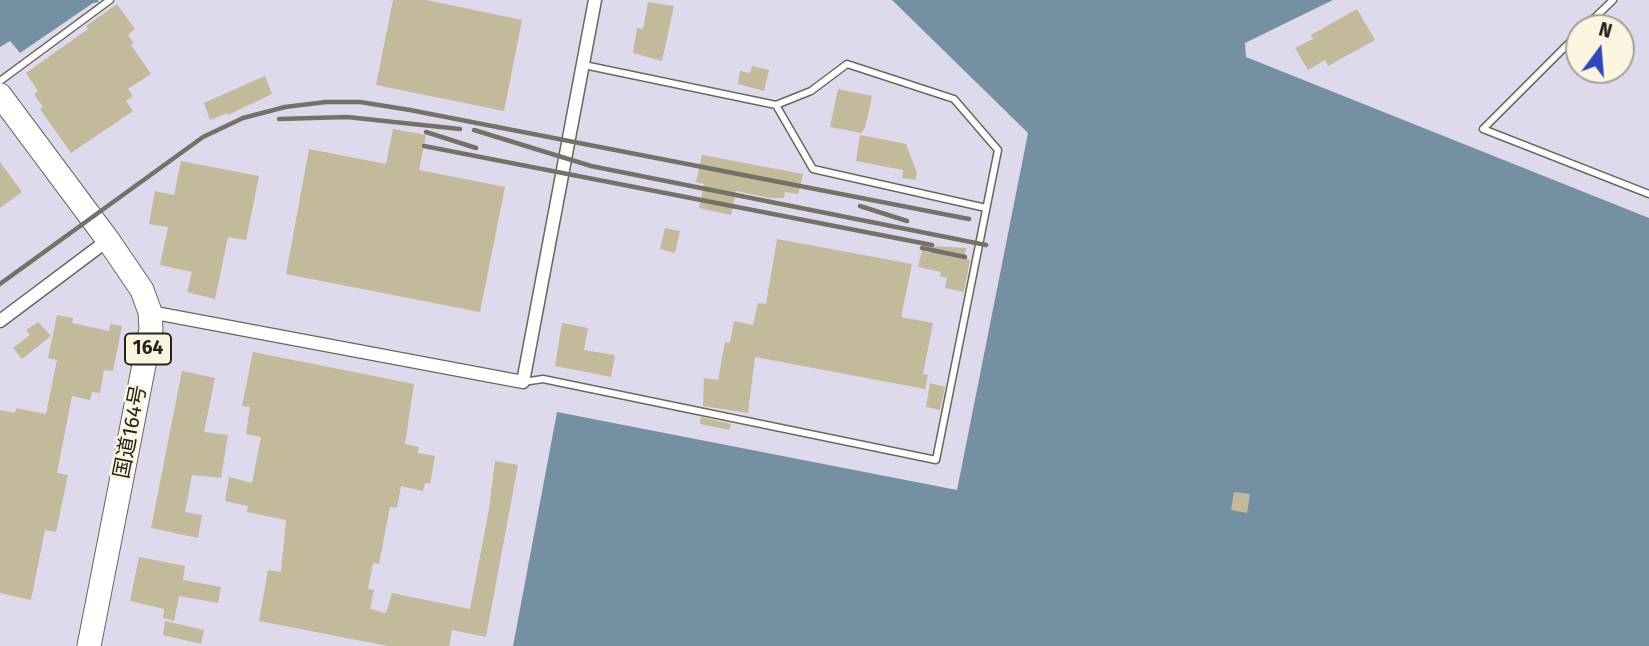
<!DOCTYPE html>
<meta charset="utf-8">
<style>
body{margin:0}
#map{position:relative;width:1649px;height:646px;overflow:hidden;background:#ece6d4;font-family:"Fira Sans",sans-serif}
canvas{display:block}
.north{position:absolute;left:1565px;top:14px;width:70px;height:70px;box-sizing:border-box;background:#faf4e1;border:2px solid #a5a093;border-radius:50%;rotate:16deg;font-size:19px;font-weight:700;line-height:28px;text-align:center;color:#26231d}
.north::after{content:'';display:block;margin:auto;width:24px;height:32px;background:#2f48b9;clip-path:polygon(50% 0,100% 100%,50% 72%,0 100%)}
</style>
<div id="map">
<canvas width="1649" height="646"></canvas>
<div class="north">N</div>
</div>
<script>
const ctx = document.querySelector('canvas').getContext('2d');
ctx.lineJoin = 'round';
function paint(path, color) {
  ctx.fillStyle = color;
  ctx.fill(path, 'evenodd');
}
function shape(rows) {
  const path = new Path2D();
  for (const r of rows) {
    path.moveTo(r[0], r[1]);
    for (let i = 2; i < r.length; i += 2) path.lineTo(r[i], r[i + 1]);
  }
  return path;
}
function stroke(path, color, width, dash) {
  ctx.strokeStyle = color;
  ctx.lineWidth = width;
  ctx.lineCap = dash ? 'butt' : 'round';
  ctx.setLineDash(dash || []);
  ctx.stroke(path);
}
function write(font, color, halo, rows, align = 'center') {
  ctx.font = font + ' "Fira Sans","Noto Sans JP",sans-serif';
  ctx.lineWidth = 5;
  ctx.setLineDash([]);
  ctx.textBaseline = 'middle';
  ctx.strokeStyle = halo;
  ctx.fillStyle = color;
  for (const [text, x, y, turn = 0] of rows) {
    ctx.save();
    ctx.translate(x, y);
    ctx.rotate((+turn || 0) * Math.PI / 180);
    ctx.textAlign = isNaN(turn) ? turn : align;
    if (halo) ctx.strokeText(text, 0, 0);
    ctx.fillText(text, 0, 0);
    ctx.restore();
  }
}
const industrial = shape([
 [98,0,892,0,1028,133,957,490,557,413,513,646,0,646,0,47,10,41,20,53],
 [1333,0,1649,0,1649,218,1246,57,1245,43],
 [1579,28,1621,28,1621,70,1579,70]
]);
const water = shape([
 [0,0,98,0,99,2,93,3,20,53,10,41,0,47],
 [892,0,1333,0,1245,43,1246,57,1649,218,1649,646,513,646,557,412,957,490,1028,133]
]);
const building = shape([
 [393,0,426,0,522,20,504,111,376,85],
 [648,2,674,6,662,61,633,53,637,28,643,29],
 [117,4,135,29,128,35,134,43,131,45,151,74,128,89,133,96,126,101,133,111,71,153,40,109,43,107,34,94,38,91,26,73,88,29,86,26],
 [1357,9,1375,40,1328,66,1325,60,1308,70,1295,48,1313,39,1311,35],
 [752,66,769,70,764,91,738,84,740,71,750,73],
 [265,76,272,94,228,115,227,113,210,120,204,103],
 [838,89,872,96,865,128,861,133,830,127],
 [393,129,426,135,419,170,505,187,480,312,286,274,309,149,386,164],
 [860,135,906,144,917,173,915,180,902,178,903,170,856,161],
 [702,155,803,174,798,194,785,192,784,198,770,198,736,191,731,215,699,208,704,184,696,182],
 [181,161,259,176,246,240,228,237,215,299,187,292,192,272,160,265,168,227,149,224,155,191,174,195],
 [0,162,22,192,0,208],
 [665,228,680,231,675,253,660,249],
 [777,239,912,264,901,317,933,323,923,374,928,375,925,389,755,357,748,413,703,406,704,378,718,380,725,342,730,343,734,321,753,325,758,303,766,304],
 [932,246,966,248,964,258,970,260,964,292,945,288,947,278,940,276,941,272,918,267,922,251,930,253],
 [57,315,73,318,72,323,109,331,110,324,122,326,113,371,104,370,100,393,92,392,90,400,72,396,57,473,68,475,56,532,45,530,31,600,0,593,0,410,15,413,16,408,46,414,57,360,48,358],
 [38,322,51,336,22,359,13,348,30,335,26,330],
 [562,323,588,328,584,350,615,355,611,377,555,366],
 [253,352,414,384,405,444,419,447,418,453,435,456,430,484,425,483,423,491,401,486,397,508,390,507,379,564,373,563,368,589,374,590,370,609,386,613,392,593,470,609,489,509,495,461,518,465,486,637,452,630,449,646,388,646,259,621,268,570,281,572,286,520,247,512,248,506,225,501,229,477,252,483,261,437,246,434,250,407,242,406],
 [182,371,215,378,204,432,228,435,221,478,192,475,185,512,202,515,198,538,151,528],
 [930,383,945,387,940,410,926,407],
 [701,417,731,424,729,430,700,424],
 [1234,492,1250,494,1247,513,1231,510],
 [139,557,185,566,183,580,221,587,218,603,179,596,174,621,163,618,164,609,130,601],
 [165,621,204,630,201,644,163,635]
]);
const lane = shape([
 [1584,28,1613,0],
 [1579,33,1483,129,1649,194],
 [0,81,110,0],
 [776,105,813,169,986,208],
 [523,382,543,379,936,460,998,150,954,99,847,64,811,91,776,105,584,65]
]);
const street = shape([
 [150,312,523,382,595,0],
 [0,321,108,240]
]);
const highway = shape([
 [0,95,108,240,142,290,150,312,151,329,89,646]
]);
const rail = shape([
 [279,119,347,117,460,129],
 [474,130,591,166,986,245],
 [426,132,476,148],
 [424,146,932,245],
 [860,206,907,221],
 [922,248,965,257],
 [0,284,203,137,243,118,285,107,326,102,360,102,410,110,969,219]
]);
const shields = [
 [148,349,46]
];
const shieldNames = [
 ["164",148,349]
];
const streetNames = [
 ["国道164号",131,432,-79]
];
paint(industrial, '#dfd9ee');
paint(water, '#7490a2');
paint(building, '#c3b99b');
stroke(lane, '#6d6757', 9);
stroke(street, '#6d6757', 15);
stroke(highway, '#6d6757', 25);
stroke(lane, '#fff', 6);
stroke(street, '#fff', 12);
stroke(highway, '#fff', 23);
stroke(rail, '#757166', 4.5);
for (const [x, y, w] of shields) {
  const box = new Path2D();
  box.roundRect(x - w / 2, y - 15.5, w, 31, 5);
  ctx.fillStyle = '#faf4e1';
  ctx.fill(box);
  stroke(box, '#26231d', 2);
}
write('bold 19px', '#26231d', null, shieldNames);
write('21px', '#26231d', '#faf4e1', streetNames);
</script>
